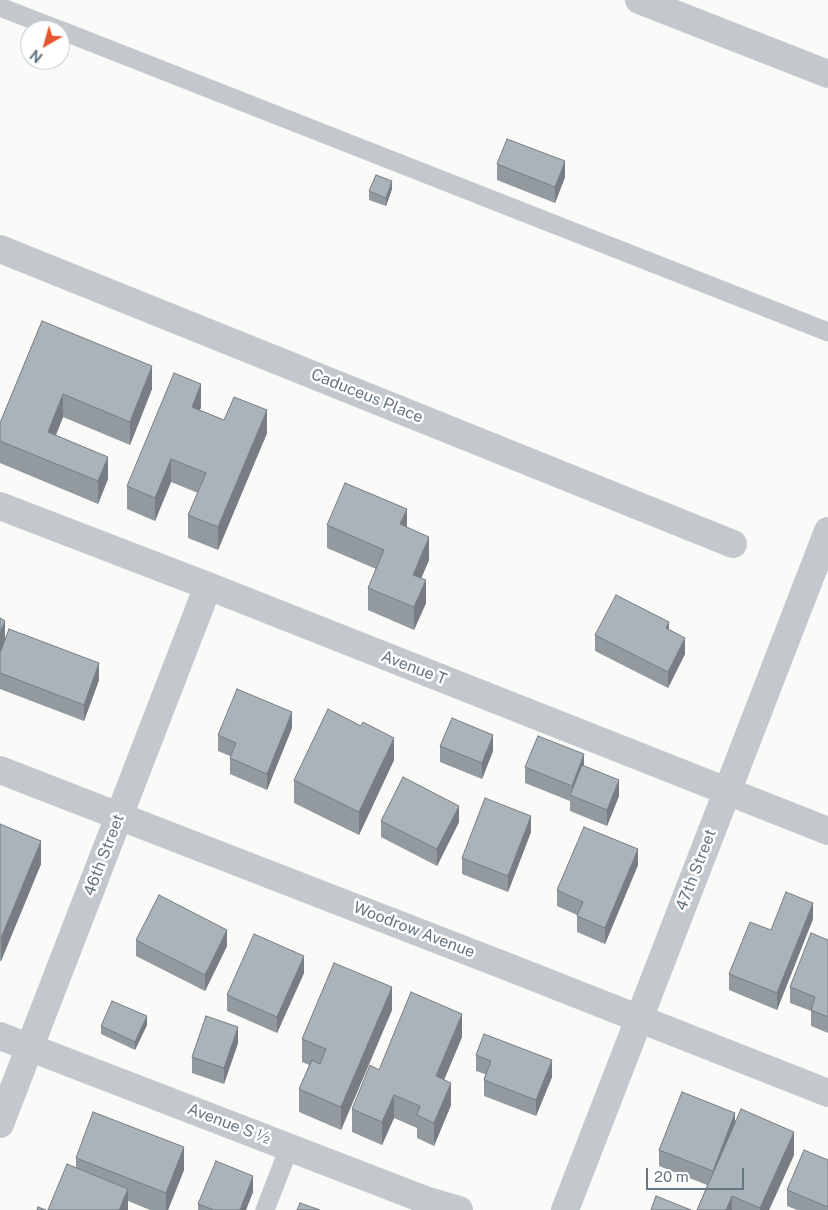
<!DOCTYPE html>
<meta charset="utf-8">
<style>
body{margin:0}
#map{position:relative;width:828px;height:1210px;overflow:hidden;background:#fafaf8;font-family:"Public Sans",sans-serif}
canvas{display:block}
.north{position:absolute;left:20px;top:20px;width:50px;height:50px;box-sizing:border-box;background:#fff;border:1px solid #c1c8cd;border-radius:50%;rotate:218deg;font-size:14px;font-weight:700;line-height:20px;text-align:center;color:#657683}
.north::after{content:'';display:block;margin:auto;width:18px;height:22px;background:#e4572e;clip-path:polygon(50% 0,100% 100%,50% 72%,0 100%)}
.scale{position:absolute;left:646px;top:1168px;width:98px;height:22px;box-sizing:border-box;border:2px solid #657683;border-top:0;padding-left:6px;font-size:15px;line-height:18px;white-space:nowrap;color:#657683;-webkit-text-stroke:4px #fff;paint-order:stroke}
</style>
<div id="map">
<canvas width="828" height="1210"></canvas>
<div class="north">N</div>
<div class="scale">20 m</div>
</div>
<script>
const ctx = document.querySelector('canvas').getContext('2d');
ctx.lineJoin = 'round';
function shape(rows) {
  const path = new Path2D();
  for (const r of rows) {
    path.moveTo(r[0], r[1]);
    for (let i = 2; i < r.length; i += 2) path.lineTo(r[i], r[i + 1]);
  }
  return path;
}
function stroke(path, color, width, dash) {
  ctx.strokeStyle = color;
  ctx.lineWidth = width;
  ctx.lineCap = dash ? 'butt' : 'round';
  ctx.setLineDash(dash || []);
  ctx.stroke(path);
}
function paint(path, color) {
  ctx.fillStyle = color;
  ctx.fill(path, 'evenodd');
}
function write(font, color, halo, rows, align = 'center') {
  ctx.font = font + ' "Public Sans",sans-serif';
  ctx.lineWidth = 5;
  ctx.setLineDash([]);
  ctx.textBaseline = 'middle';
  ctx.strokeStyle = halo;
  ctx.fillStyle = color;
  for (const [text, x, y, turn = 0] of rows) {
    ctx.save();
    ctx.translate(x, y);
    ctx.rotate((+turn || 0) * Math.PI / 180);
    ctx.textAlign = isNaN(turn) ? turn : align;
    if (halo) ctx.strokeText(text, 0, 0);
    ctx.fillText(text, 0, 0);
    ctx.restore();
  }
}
const service = shape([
 [0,7,59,30],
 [60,30,828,332],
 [265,1210,289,1148]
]);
const minor = shape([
 [639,0,828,74],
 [0,249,733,544],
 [0,506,208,586,828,831],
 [0,770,503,965,828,1093],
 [0,1036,428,1201,459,1210],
 [0,1124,208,586],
 [565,1210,828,531]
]);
const wall = shape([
 [497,164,565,177,555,203,497,180],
 [392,189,386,206,369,200,369,191],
 [42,321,152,389,130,445,63,417,56,435,108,479,98,504,0,463,0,423],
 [201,407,200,410,224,420,267,433,218,550,188,538,188,515,198,493,171,482,155,521,127,509,127,486],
 [327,525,407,527,429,560,421,578,426,603,414,630,368,610,368,588,376,569,327,548],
 [0,618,5,639,99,680,84,721,0,689],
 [595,635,685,654,668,688,595,651],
 [292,728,267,790,230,774,230,756,218,751,218,735],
 [440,746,493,751,482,779,440,762],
 [394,760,359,835,294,803,294,780],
 [584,766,619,796,607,826,570,811,570,801,525,783,525,767],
 [381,821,459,822,437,866,381,837],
 [0,824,41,864,1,961,0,961],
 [531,832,508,892,462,874,462,858],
 [638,865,605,944,577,932,577,915,557,906,557,890],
 [813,919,777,1010,729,990,729,974,771,930],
 [136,940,227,946,205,991,136,956],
 [828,940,828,1033,811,1026,811,1011,790,1003,790,987],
 [304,973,277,1033,227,1011,227,995],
 [392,1010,341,1130,299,1112,299,1089,309,1065,302,1062,302,1039],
 [147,1025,135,1050,101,1034,101,1026],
 [462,1037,444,1080,451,1105,434,1146,417,1138,417,1128,394,1118,382,1145,352,1132,352,1109,379,1070],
 [238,1043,224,1084,192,1073,192,1057],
 [476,1055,552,1077,536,1116,484,1096,484,1080,485,1074,476,1071],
 [735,1120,794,1155,769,1210,697,1210,707,1185,659,1166,659,1150],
 [76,1158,184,1170,168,1210,150,1210,128,1201,128,1210,76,1167],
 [828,1160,828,1210,797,1210,787,1206,787,1190],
 [253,1192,246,1210,198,1210,198,1204]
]);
const shadedWall = shape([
 [565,161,565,177,555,203,555,187],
 [392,181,392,189,386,206,386,198],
 [152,366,152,389,130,445,130,422],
 [201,384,201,407,192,429,192,407],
 [63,394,63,417,48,455,48,432],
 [267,410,267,433,218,550,218,527],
 [108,457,108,479,98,504,98,481],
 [171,459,171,482,155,521,155,498],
 [407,509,407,532,400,524],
 [429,537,429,560,413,598,413,575],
 [426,580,426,603,414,630,414,607],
 [5,621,5,644,0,656,0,633],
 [669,622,669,638,666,628],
 [685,638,685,654,668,688,668,672],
 [99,663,99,680,84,721,84,705],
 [292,712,292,728,267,790,267,774],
 [493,735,493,751,482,779,482,763],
 [394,738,394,760,359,835,359,812],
 [584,754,584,770,572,795,572,786],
 [619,780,619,796,607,826,607,810],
 [459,806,459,822,437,866,437,849],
 [531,816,531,832,508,892,508,876],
 [41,841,41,864,1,961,1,938],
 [638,849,638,865,605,944,605,928],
 [813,903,813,919,777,1010,777,993],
 [227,930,227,946,205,991,205,975],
 [304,956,304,973,277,1033,277,1017],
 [392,987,392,1010,341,1130,341,1107],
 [462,1014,462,1037,436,1099,436,1076],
 [147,1016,147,1025,135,1050,135,1042],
 [238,1027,238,1043,224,1084,224,1068],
 [552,1060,552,1077,536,1116,536,1100],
 [451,1083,451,1105,434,1146,434,1123],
 [394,1095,394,1118,382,1145,382,1122],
 [735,1113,735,1129,713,1187,713,1171],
 [794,1132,794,1155,769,1210,760,1210,760,1208],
 [184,1147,184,1170,168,1210,166,1210,166,1193],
 [253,1176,253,1192,246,1210,240,1210],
 [128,1189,128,1210,119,1210],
 [732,1196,732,1210,726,1210]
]);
const building = shape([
 [507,139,565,161,555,187,497,164,507,139],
 [376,175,392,181,386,198,369,191,376,175],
 [42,321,152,366,130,422,63,394,48,432,108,457,98,481,0,441,0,423,42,321],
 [174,373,201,384,192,407,224,420,234,397,267,410,218,527,188,515,206,473,171,459,155,498,127,486,174,373],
 [345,483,407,509,400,524,429,537,413,575,426,580,414,607,368,588,384,550,327,525,345,483],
 [616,595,669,622,666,628,685,638,668,672,595,635,616,595],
 [0,618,5,621,0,633,0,618],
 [9,629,99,663,84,705,0,673,0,653,9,629],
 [237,689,292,712,267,774,230,758,236,743,218,735,237,689],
 [328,709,361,726,363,722,394,738,359,812,294,780,328,709],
 [452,718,493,735,482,763,440,746,452,718],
 [538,736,584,754,572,786,525,767,538,736],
 [582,765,619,780,607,810,570,795,582,765],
 [403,777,459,806,437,849,381,821,403,777],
 [485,798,531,816,508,876,462,858,485,798],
 [0,824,41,841,1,938,0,938,0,824],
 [584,827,638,849,605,928,577,916,583,902,557,890,584,827],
 [786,892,813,903,777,993,729,974,750,922,771,930,786,892],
 [159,895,227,930,205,975,136,940,159,895],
 [811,933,828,940,828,1017,811,1010,815,997,790,987,811,933],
 [254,934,304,956,277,1017,227,995,254,934],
 [334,963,392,987,341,1107,299,1089,312,1060,320,1064,326,1049,302,1039,334,963],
 [411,992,462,1014,436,1076,451,1083,434,1123,417,1115,420,1106,394,1095,382,1122,352,1109,370,1065,379,1070,411,992],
 [112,1001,147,1016,135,1042,101,1026,112,1001],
 [206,1016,238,1027,224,1068,192,1057,206,1016],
 [484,1034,552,1060,536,1100,484,1080,491,1061,476,1055,484,1034],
 [682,1092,735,1113,713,1171,659,1150,682,1092],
 [741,1109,794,1132,760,1208,732,1196,726,1210,697,1210,741,1109],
 [93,1112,184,1147,166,1193,76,1158,93,1112],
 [804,1150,828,1160,828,1207,787,1190,804,1150],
 [216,1161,253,1176,240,1210,214,1210,198,1204,216,1161],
 [67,1164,128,1189,119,1210,48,1210,67,1164],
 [656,1196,691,1210,651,1210,656,1196],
 [300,1203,320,1210,297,1210,300,1203],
 [38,1207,46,1210,37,1210,38,1207]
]);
const streetNames = [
 ["Caduceus Place",367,396,22],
 ["Avenue T",414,668,21],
 ["46th Street",104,855,-69],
 ["47th Street",696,870,-69],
 ["Woodrow Avenue",414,930,21],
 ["Avenue S ½",229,1124,21]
];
stroke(service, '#c3c8cc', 19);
stroke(minor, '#c3c8cc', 28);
paint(wall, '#929a9f');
paint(shadedWall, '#777d82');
paint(building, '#aab3b9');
stroke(building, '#777d82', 1);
write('16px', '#657683', '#fff', streetNames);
</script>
